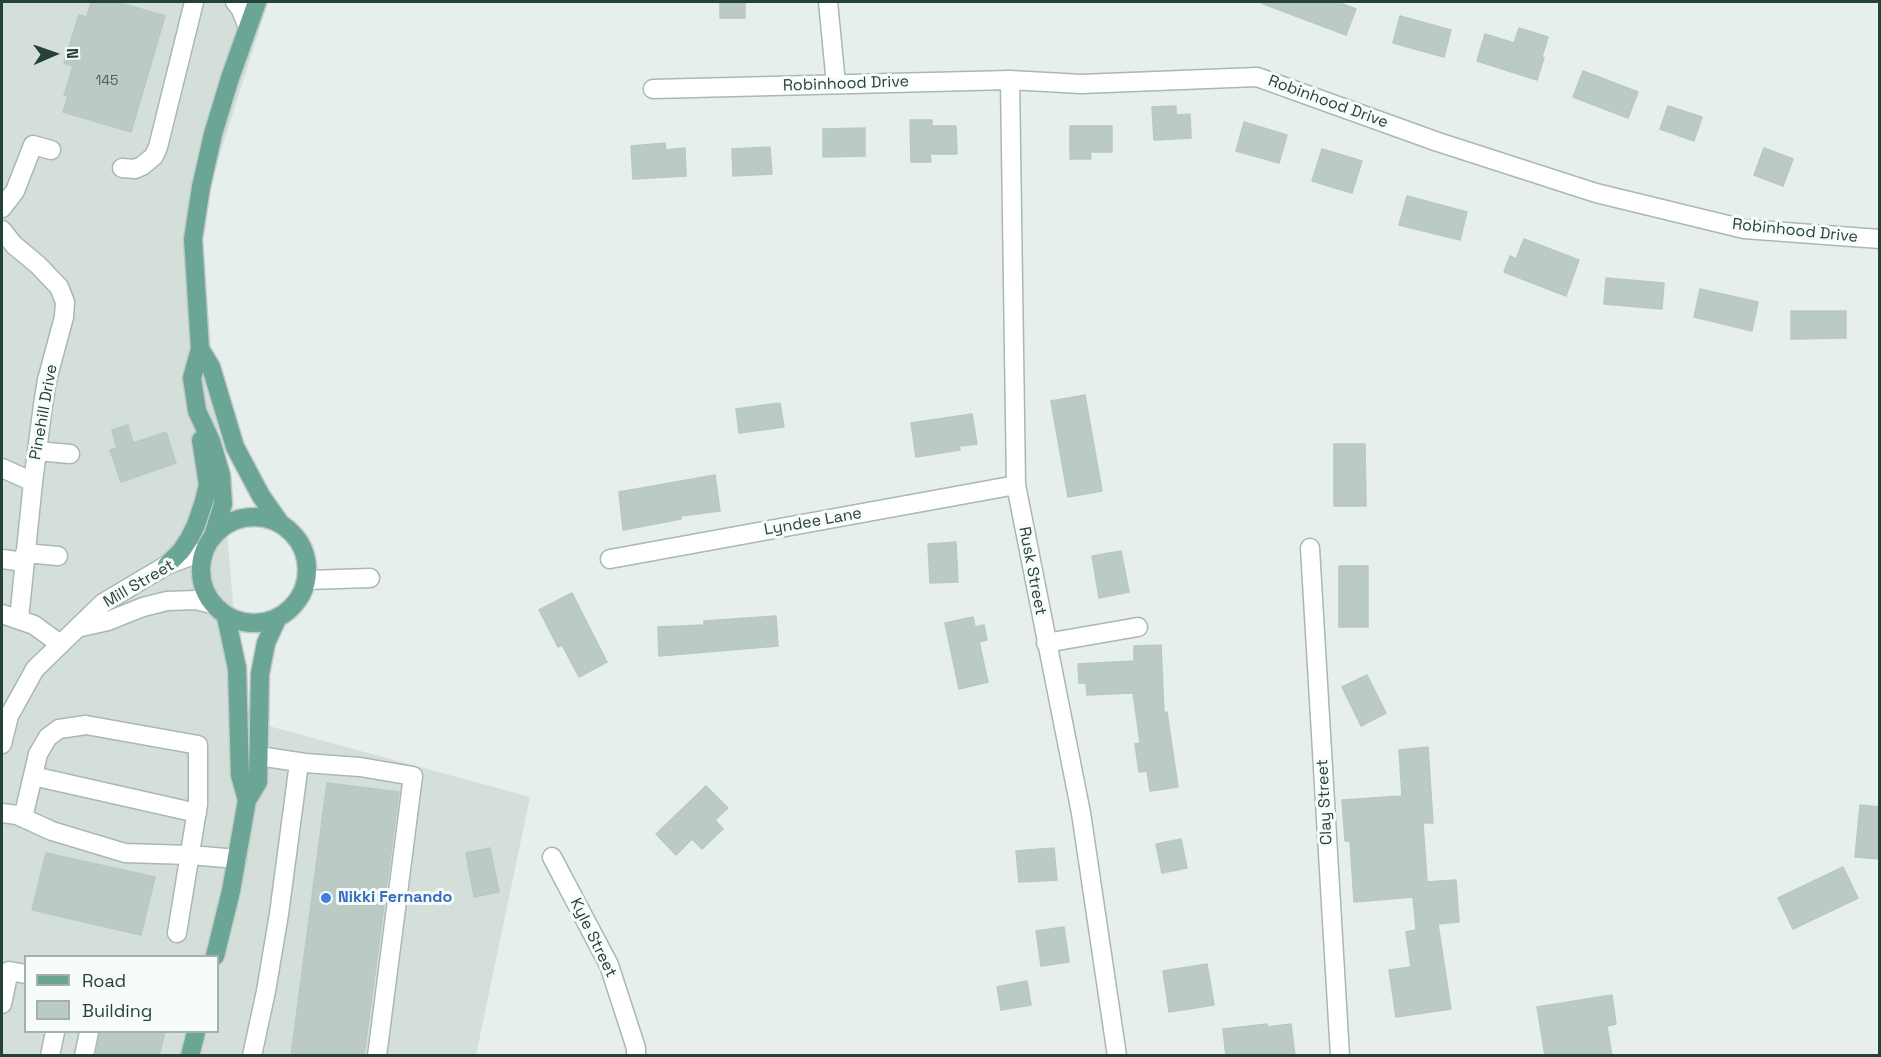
<!DOCTYPE html>
<style>
body{margin:0}
#map{position:relative;width:1881px;height:1057px;overflow:hidden;background:#e6efeb;font-family:"Space Grotesk",sans-serif}
canvas{display:block}
.frame{position:absolute;inset:0;border:3px solid #24423a;pointer-events:none}
.legend{position:absolute;left:24px;top:955px;width:195px;height:78px;box-sizing:border-box;background:#f7fbf9;border:2px solid #a3b1ad;margin:0;padding:8px 10px;list-style:none;font-size:18px;color:#24423a}
.legend li{display:flex;align-items:center;gap:12px;height:30px}
.legend b{width:30px;border:2px solid #a3b1ad}
.north{position:absolute;left:24px;top:24px;width:60px;height:60px;-webkit-text-stroke:4px #f7fbf9;paint-order:stroke;rotate:88deg;font-size:16px;font-weight:700;line-height:24px;text-align:center;color:#24423a}
.north::after{content:'';display:block;margin:auto;width:21px;height:27px;background:#24423a;clip-path:polygon(50% 0,100% 100%,50% 72%,0 100%)}
</style>
<div id="map">
<canvas width="1881" height="1057"></canvas>
<div class="frame"></div>
<ul class="legend">
<li><b style="height:8px;background:#6aa596"></b>Road</li>
<li><b style="height:16px;background:#bbcac4"></b>Building</li>
</ul>
<div class="north">N</div>
</div>
<script>
const ctx = document.querySelector('canvas').getContext('2d');
ctx.lineJoin = 'round';
function paint(path, color) {
  ctx.fillStyle = color;
  ctx.fill(path, 'evenodd');
}
function shape(rows) {
  const path = new Path2D();
  for (const r of rows) {
    if (r.length === 3) {
      path.moveTo(r[0] + r[2], r[1]);
      path.arc(r[0], r[1], r[2], 0, 2 * Math.PI);
      continue;
    }
    path.moveTo(r[0], r[1]);
    for (let i = 2; i < r.length; i += 2) path.lineTo(r[i], r[i + 1]);
  }
  return path;
}
function stroke(path, color, width, dash) {
  ctx.strokeStyle = color;
  ctx.lineWidth = width;
  ctx.lineCap = dash ? 'butt' : 'round';
  ctx.setLineDash(dash || []);
  ctx.stroke(path);
}
function write(font, color, halo, rows, align = 'center') {
  ctx.font = font + ' "Space Grotesk",sans-serif';
  ctx.lineWidth = 6;
  ctx.setLineDash([]);
  ctx.textBaseline = 'middle';
  ctx.strokeStyle = halo;
  ctx.fillStyle = color;
  for (const [text, x, y, turn = 0] of rows) {
    ctx.save();
    ctx.translate(x, y);
    ctx.rotate((+turn || 0) * Math.PI / 180);
    ctx.textAlign = isNaN(turn) ? turn : align;
    if (halo) ctx.strokeText(text, 0, 0);
    ctx.fillText(text, 0, 0);
    ctx.restore();
  }
}
const built = shape([
 [2,2,268,2,200,218,243,719,530,797,476,1055,2,1056],
 [26,956,218,956,218,1032,26,1032]
]);
const building = shape([
 [91,2,117,2,165,16,131,132,63,112,68,96,64,95,73,66,64,63,79,15,87,17,91,2],
 [720,2,745,2,745,18,720,18,720,2],
 [1261,2,1337,2,1356,9,1346,35,1261,3,1261,2],
 [1400,16,1451,30,1444,57,1393,43,1400,16],
 [1519,28,1548,37,1542,57,1544,58,1537,80,1477,61,1485,34,1514,43,1519,28],
 [1583,71,1638,92,1628,118,1573,97,1583,71],
 [1176,106,1176,115,1190,114,1191,138,1154,140,1152,107,1176,106],
 [1668,106,1702,117,1694,141,1660,129,1668,106],
 [910,120,932,120,932,126,956,126,957,154,930,154,931,162,911,162,910,120],
 [1244,122,1287,135,1279,163,1236,151,1244,122],
 [1070,126,1112,126,1112,152,1090,152,1091,159,1070,159,1070,126],
 [865,128,865,156,823,157,823,129,865,128],
 [665,143,666,150,685,148,686,176,633,179,631,146,665,143],
 [770,147,772,174,733,176,732,149,770,147],
 [1764,148,1793,159,1783,186,1754,175,1764,148],
 [1322,149,1362,161,1352,193,1312,181,1322,149],
 [1407,196,1467,212,1460,240,1399,225,1407,196],
 [1524,239,1579,260,1566,296,1504,272,1510,256,1516,259,1524,239],
 [1606,278,1664,283,1662,309,1604,304,1606,278],
 [1700,289,1758,302,1752,331,1694,317,1700,289],
 [1791,311,1846,311,1846,338,1791,339,1791,311],
 [1085,395,1102,491,1068,497,1051,401,1085,395],
 [780,403,784,427,739,433,736,409,780,403],
 [972,414,977,444,959,446,960,450,916,457,911,423,972,414],
 [128,425,133,443,166,432,176,463,121,482,110,450,117,448,112,430,128,425],
 [1334,444,1365,444,1366,506,1334,506,1334,444],
 [715,475,720,511,681,516,681,519,623,530,619,492,715,475],
 [956,542,958,582,930,583,928,544,956,542],
 [1121,551,1129,592,1099,598,1092,556,1121,551],
 [1339,566,1368,566,1368,627,1339,627,1339,566],
 [572,593,607,662,579,677,562,645,558,647,539,610,572,593],
 [776,616,778,646,659,656,658,627,704,625,704,621,776,616],
 [973,617,975,627,984,625,987,640,979,642,988,682,959,689,945,623,973,617],
 [1161,645,1164,713,1167,712,1178,787,1150,791,1147,771,1139,772,1135,744,1140,743,1133,693,1087,695,1086,683,1079,683,1078,664,1134,661,1134,646,1161,645],
 [1367,675,1386,713,1361,726,1342,687,1367,675],
 [1428,747,1433,823,1423,823,1427,882,1456,880,1459,922,1438,924,1451,1009,1396,1017,1389,970,1411,967,1406,932,1416,930,1413,897,1354,902,1350,841,1345,841,1342,800,1402,796,1399,750,1428,747],
 [327,783,399,792,364,1056,291,1056,327,783],
 [706,786,728,808,715,820,723,829,702,849,692,839,676,855,656,834,706,786],
 [1860,805,1880,807,1880,859,1855,857,1860,805],
 [1181,839,1187,868,1162,873,1156,844,1181,839],
 [490,848,499,892,474,897,466,853,490,848],
 [1054,848,1057,880,1019,882,1016,851,1054,848],
 [46,853,155,877,141,935,32,910,46,853],
 [1843,867,1858,898,1793,929,1778,898,1843,867],
 [1064,927,1069,962,1041,966,1036,931,1064,927],
 [1207,964,1214,1005,1169,1012,1163,971,1207,964],
 [1027,981,1031,1005,1001,1010,997,987,1027,981],
 [1612,995,1616,1024,1607,1026,1612,1056,1545,1056,1537,1007,1612,995],
 [1267,1024,1267,1027,1291,1024,1295,1056,1226,1056,1223,1029,1267,1024],
 [100,1032,165,1032,159,1056,96,1056,100,1032]
]);
const minor = shape([
 [235,2,240,8,248,27],
 [828,2,836,84],
 [1010,80,1016,485,1081,813,1117,1056],
 [653,89,1010,80,1081,84,1257,77,1438,142,1596,193,1744,229,1880,239],
 [122,168,135,169,142,166,154,156,158,147,194,2],
 [2,208,15,191,33,145,51,150],
 [2,230,14,245,38,265,59,287,65,302,64,317,47,380,43,405,33,482,19,619],
 [37,451,70,454],
 [2,468,33,482],
 [1310,548,1340,1056],
 [25,553,58,556],
 [2,559,24,562],
 [610,559,1016,485],
 [307,580,370,578],
 [2,614,34,625,60,644],
 [81,627,108,621,143,607,167,601,196,600,212,604],
 [1046,643,1138,627],
 [2,744,9,716,35,669,103,603,167,565,204,551],
 [259,756,305,763,360,767,413,776,377,1056],
 [33,776,197,813],
 [2,813,17,815,52,831,125,853,190,855,237,859],
 [23,818,38,754,48,737,59,729,86,725,198,745,198,804,177,933],
 [552,857,609,965,636,1048,636,1056],
 [2,1004,9,971,26,974],
 [50,1056,55,1032],
 [84,1056,89,1032],
 [252,1056,266,991,279,914,299,763]
]);
const major = shape([
 [200,349,211,367,235,447,261,496,280,523],
 [254,570,53],
 [213,536,223,504,221,475,211,441,197,411,192,378,200,349,193,239,201,187,213,134,230,78,257,2],
 [167,565,181,551,189,539,196,525,204,501,208,485,201,440],
 [247,800,258,782,260,674,266,643,277,619],
 [215,956,231,891,247,800,240,775,237,668,226,617],
 [190,1056,196,1032]
]);
const markers = [
 [326,898,6,"#3f7fe0"]
];
const numberNames = [
 ["145",107,81]
];
const streetNames = [
 ["Robinhood Drive",846,84,-2],
 ["Robinhood Drive",1328,102,20],
 ["Robinhood Drive",1795,231,6],
 ["Pinehill Drive",44,412,-80],
 ["Lyndee Lane",813,522,-10],
 ["Rusk Street",1032,571,79],
 ["Mill Street",139,584,-30],
 ["Clay Street",1325,802,-93],
 ["Kyle Street",593,938,64]
];
const shopNames = [
 ["Nikki Fernando",338,898]
];
paint(built, '#d4dfda');
paint(building, '#bbcac4');
stroke(building, '#b8c9c2', 1.5);
stroke(minor, '#a8b8b2', 21);
stroke(major, '#c2cac8', 21);
stroke(minor, '#fff', 18);
stroke(major, '#6aa596', 18);
for (const [x, y, r, color] of markers) {
  const dot = new Path2D();
  dot.arc(x, y, r, 0, 2 * Math.PI);
  ctx.fillStyle = color;
  ctx.fill(dot);
  stroke(dot, '#f7fbf9', 2);
}
write('14px', '#4a645c', null, numberNames);
write('16px', '#24423a', '#f7fbf9', streetNames);
write('bold 16px', '#366cbe', '#f7fbf9', shopNames, 'left');
</script>
